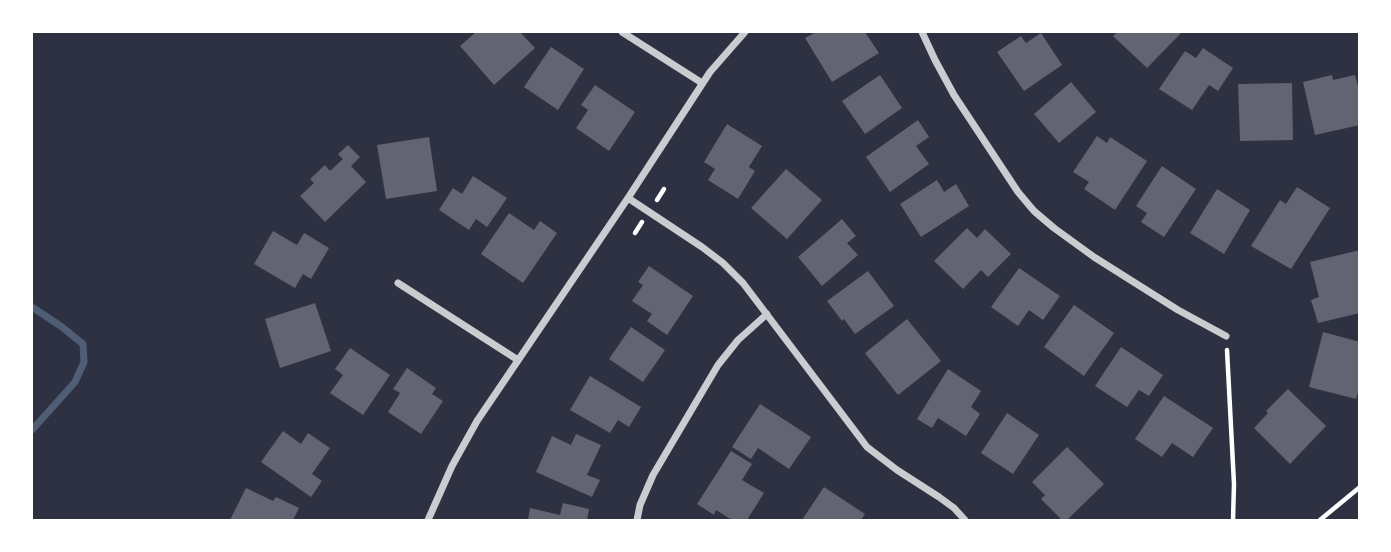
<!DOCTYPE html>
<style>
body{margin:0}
#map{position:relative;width:1391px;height:552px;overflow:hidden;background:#2d3142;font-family:"Fira Sans",sans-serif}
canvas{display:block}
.frame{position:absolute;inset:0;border:33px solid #fff;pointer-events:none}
</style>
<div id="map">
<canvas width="1391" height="552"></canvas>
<div class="frame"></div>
</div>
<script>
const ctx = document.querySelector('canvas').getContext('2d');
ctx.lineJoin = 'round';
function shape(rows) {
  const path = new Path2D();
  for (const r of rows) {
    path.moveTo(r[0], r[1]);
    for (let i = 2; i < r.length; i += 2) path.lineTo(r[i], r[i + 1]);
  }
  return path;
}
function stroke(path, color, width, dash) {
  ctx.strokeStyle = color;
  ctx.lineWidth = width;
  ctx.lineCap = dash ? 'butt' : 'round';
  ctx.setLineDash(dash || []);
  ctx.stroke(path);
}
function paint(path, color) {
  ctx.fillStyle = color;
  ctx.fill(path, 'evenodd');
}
const stream = shape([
 [32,307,62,327,83,344,84,362,75,382,32,430]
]);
const building = shape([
 [476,32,520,32,535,48,494,85,460,46],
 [816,32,865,32,879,53,832,82,805,38],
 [1118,32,1182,32,1147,68,1113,36],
 [1041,33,1062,65,1024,91,997,52,1021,36,1026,43],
 [551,47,584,69,558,110,524,87],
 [1203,48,1233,68,1218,91,1209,85,1192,110,1159,89,1185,51,1196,58],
 [880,75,902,108,865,134,842,101],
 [1332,75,1333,80,1355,75,1360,94,1360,125,1315,135,1303,82],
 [1071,82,1096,112,1059,143,1034,114],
 [1292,83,1293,140,1240,141,1238,84],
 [595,85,635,112,609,151,576,128,588,110,581,105],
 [918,120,929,137,916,146,929,164,890,192,866,157],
 [727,124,762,146,749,167,755,171,738,199,708,180,715,169,704,162],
 [1097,136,1107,143,1110,137,1147,161,1115,210,1084,189,1089,182,1073,172],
 [429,137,437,191,386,199,377,145],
 [348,145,360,157,351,166,366,182,325,222,300,196,314,183,310,179,325,165,330,171,343,159,338,154],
 [1162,166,1196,189,1164,237,1141,222,1147,213,1136,206],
 [786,169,822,200,787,239,751,208],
 [473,176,507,198,487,227,476,219,469,230,439,210,453,188,462,194],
 [937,180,944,192,956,184,969,206,921,237,900,204],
 [1297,187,1330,208,1291,269,1251,246,1280,200,1286,204],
 [1217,189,1250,210,1224,254,1190,233],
 [509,213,534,230,540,221,557,233,523,283,481,254],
 [842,219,856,236,847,243,858,255,822,286,798,257],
 [967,228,977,238,985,229,1011,254,988,277,981,270,963,289,934,261],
 [273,231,297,245,304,233,329,248,311,279,303,274,295,288,254,264],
 [1360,250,1360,313,1318,323,1311,300,1319,297,1310,262],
 [649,266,693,296,667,335,647,321,652,314,632,301,643,285,638,282],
 [1019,268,1060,296,1043,320,1029,310,1018,326,991,307],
 [868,271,894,306,855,334,844,319,842,321,827,301],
 [315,303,331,351,280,368,265,319],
 [1074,305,1114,333,1084,376,1044,347],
 [907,319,941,361,898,395,865,353],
 [631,327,665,350,643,382,609,359],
 [1323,332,1360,342,1360,386,1356,399,1309,387],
 [1121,347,1163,375,1149,396,1139,390,1127,407,1095,386],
 [350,348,390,375,363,415,330,393,343,375,335,369],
 [407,368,436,388,432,394,443,401,421,434,388,412,400,393,393,389],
 [948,369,981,391,971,407,980,414,966,436,938,418,932,428,917,419],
 [590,376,641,407,629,427,618,420,610,433,570,410],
 [1288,389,1326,426,1290,464,1254,428,1268,413,1266,411],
 [1164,396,1213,428,1193,457,1172,443,1162,457,1135,439],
 [760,404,811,437,789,469,758,448,751,459,732,447],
 [1007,413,1039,435,1013,474,981,453],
 [283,431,301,444,308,433,330,448,312,474,322,481,311,497,261,462],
 [576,434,601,445,587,475,600,480,592,497,536,472,552,436,571,445],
 [1067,447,1104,484,1067,520,1062,520,1041,499,1045,495,1032,482],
 [731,451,752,464,742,480,764,493,747,520,732,520,716,510,714,515,697,504],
 [824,487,865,514,861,520,802,520],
 [246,488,273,501,276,497,299,508,293,520,230,520],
 [563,503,589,509,587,520,528,520,530,508,560,515]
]);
const path = shape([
 [657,200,664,189],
 [635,233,642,222],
 [1227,350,1234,484,1233,520],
 [1320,520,1360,487]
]);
const minor = shape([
 [622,32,702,83],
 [922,32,935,60,954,95,1018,192,1034,211,1054,228,1094,257,1178,310,1226,336],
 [628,198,702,247,723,263,743,283,867,447,897,470,939,497,954,508,965,520],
 [398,283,518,360],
 [428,520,452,466,477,421,628,198,710,72,745,32],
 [637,520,640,505,653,475,718,365,738,340,767,314]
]);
stroke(stream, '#4f5d75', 7);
paint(building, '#626471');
stroke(path, '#fff', 4.5);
stroke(minor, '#caccd0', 7);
</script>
